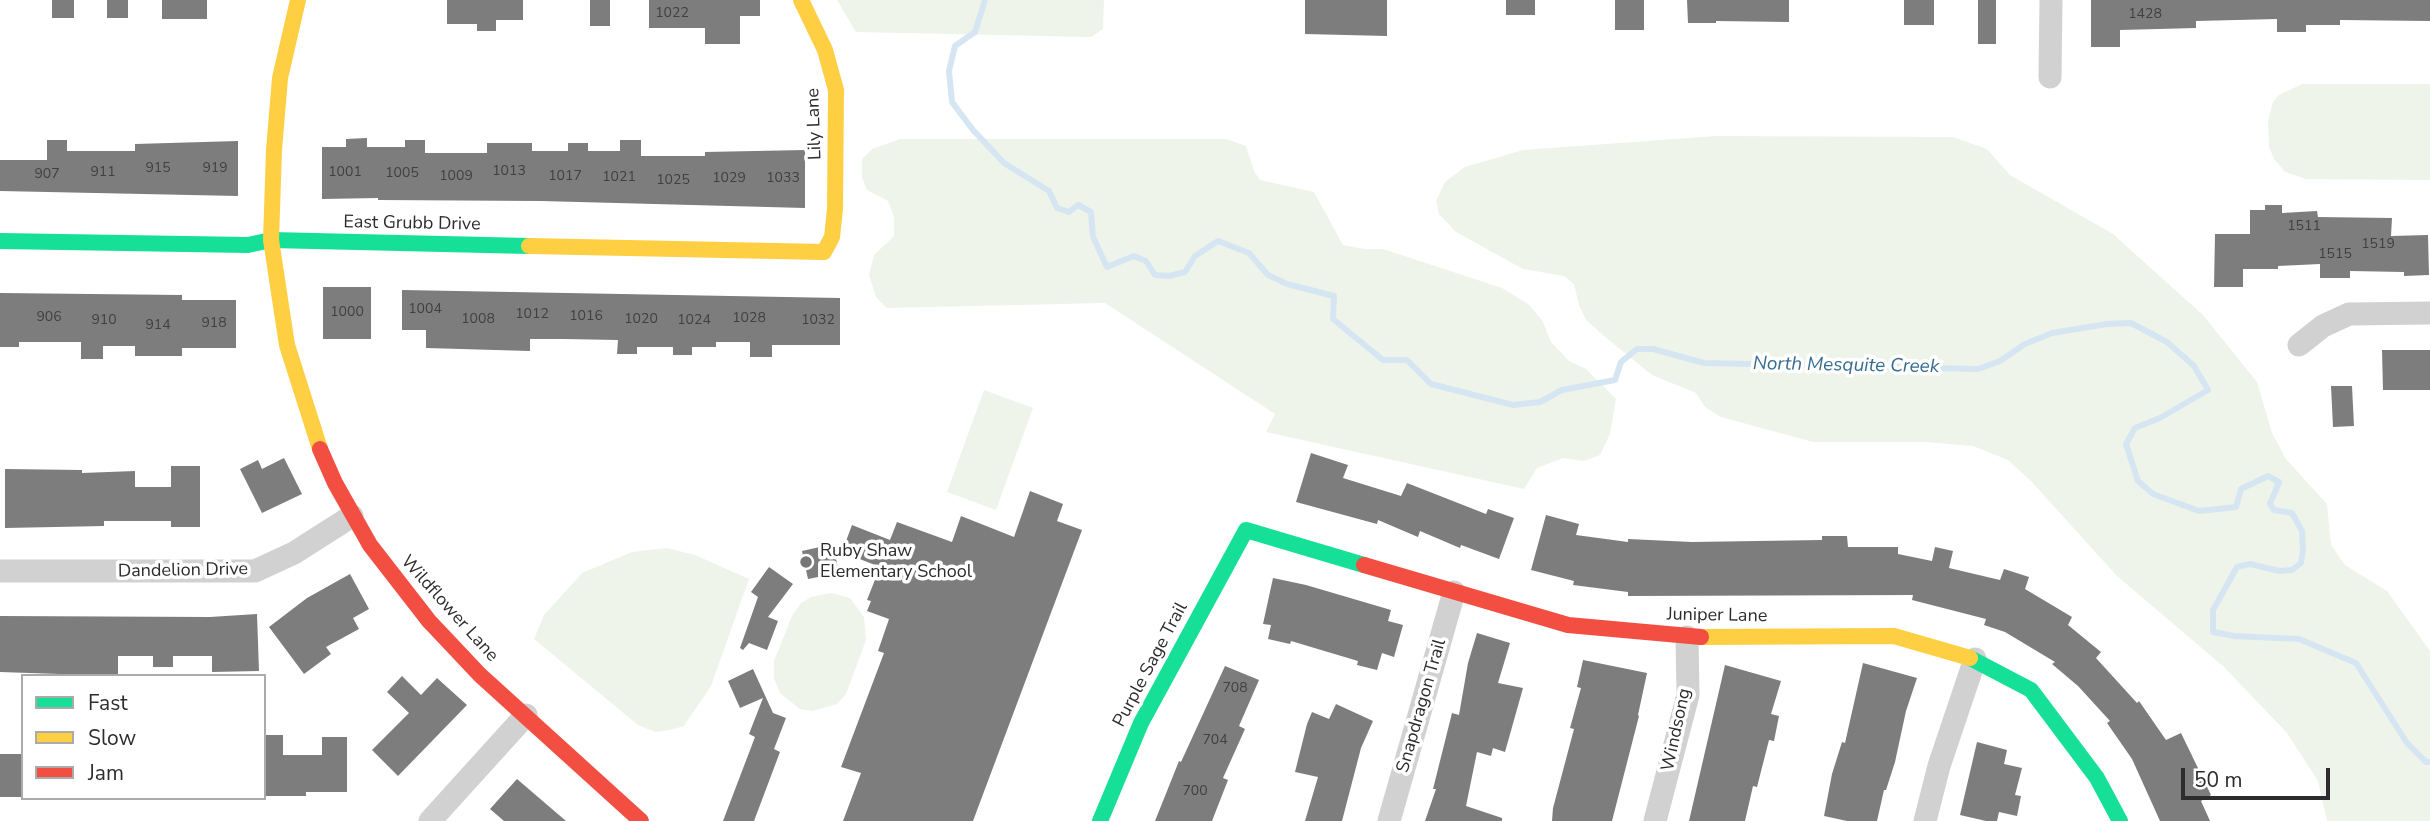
<!DOCTYPE html>
<style>
body{margin:0}
#map{position:relative;width:2430px;height:821px;overflow:hidden;background:#fff;font-family:"Nunito Sans",sans-serif}
canvas{display:block}
.legend{position:absolute;left:21px;top:674px;width:245px;height:126px;box-sizing:border-box;background:#fff;border:2px solid #ababab;margin:0;padding:9px 12px;list-style:none;font-size:21px;color:#2c2c2c}
.legend li{display:flex;align-items:center;gap:14px;height:35px}
.legend b{width:35px;border:2px solid #ababab}
.scale{position:absolute;left:2181px;top:768px;width:149px;height:32px;box-sizing:border-box;border:4px solid #2c2c2c;border-top:0;padding-left:9px;font-size:21px;line-height:24px;white-space:nowrap;color:#2c2c2c;-webkit-text-stroke:5px #fff;paint-order:stroke}
</style>
<div id="map">
<canvas width="2430" height="821"></canvas>
<ul class="legend">
<li><b style="height:9px;background:#16e098"></b>Fast</li>
<li><b style="height:9px;background:#ffcf43"></b>Slow</li>
<li><b style="height:9px;background:#f24e42"></b>Jam</li>
</ul>
<div class="scale">50 m</div>
</div>
<script>
const ctx = document.querySelector('canvas').getContext('2d');
ctx.lineJoin = 'round';
function paint(path, color) {
  ctx.fillStyle = color;
  ctx.fill(path, 'evenodd');
}
function shape(rows) {
  const path = new Path2D();
  for (const r of rows) {
    path.moveTo(r[0], r[1]);
    for (let i = 2; i < r.length; i += 2) path.lineTo(r[i], r[i + 1]);
  }
  return path;
}
function stroke(path, color, width, dash) {
  ctx.strokeStyle = color;
  ctx.lineWidth = width;
  ctx.lineCap = dash ? 'butt' : 'round';
  ctx.setLineDash(dash || []);
  ctx.stroke(path);
}
function write(font, color, halo, rows, align = 'center') {
  ctx.font = font + ' "Nunito Sans",sans-serif';
  ctx.lineWidth = 7;
  ctx.setLineDash([]);
  ctx.textBaseline = 'middle';
  ctx.strokeStyle = halo;
  ctx.fillStyle = color;
  for (const [text, x, y, turn = 0] of rows) {
    ctx.save();
    ctx.translate(x, y);
    ctx.rotate((+turn || 0) * Math.PI / 180);
    ctx.textAlign = isNaN(turn) ? turn : align;
    if (halo) ctx.strokeText(text, 0, 0);
    ctx.fillText(text, 0, 0);
    ctx.restore();
  }
}
const green = shape([
 [837,0,1104,0,1103,29,1091,37,856,32],
 [2302,84,2430,84,2430,180,2306,179,2285,172,2274,159,2269,147,2268,121,2273,102,2279,95],
 [1716,136,1953,137,1987,149,2010,175,2113,234,2203,315,2257,382,2272,433,2286,459,2327,504,2331,545,2345,565,2387,591,2430,651,2430,821,2327,821,2318,781,2287,733,2224,667,2117,576,2031,481,2008,460,1973,446,1926,442,1813,442,1721,417,1705,407,1696,393,1652,375,1604,336,1586,320,1579,305,1574,284,1564,276,1523,269,1456,232,1439,214,1436,201,1445,182,1465,167,1523,150],
 [900,139,1226,139,1246,146,1254,171,1260,180,1314,192,1343,245,1364,249,1383,249,1502,288,1528,304,1542,320,1551,342,1569,361,1586,369,1616,399,1610,434,1600,455,1584,461,1563,458,1537,468,1524,489,1266,432,1275,414,1105,303,887,308,876,297,869,275,874,255,894,236,894,217,888,201,867,190,862,178,862,159,872,149],
 [984,390,1033,408,996,510,947,492],
 [667,548,695,555,749,579,711,686,684,726,670,730,655,732,638,725,534,639,544,615,582,573,632,552],
 [831,593,850,598,864,617,866,640,846,694,837,704,813,711,800,709,780,693,774,678,774,661,792,616,801,603,811,597]
]);
const stream = shape([
 [985,0,975,32,955,46,949,71,952,102,973,130,1004,163,1049,191,1057,208,1069,212,1078,205,1091,212,1093,237,1107,267,1134,256,1146,261,1155,275,1169,276,1185,272,1195,256,1218,241,1249,253,1268,275,1287,284,1334,296,1333,319,1383,360,1407,360,1431,384,1513,405,1540,402,1562,390,1615,380,1621,362,1637,349,1653,349,1704,363,1978,369,2000,361,2025,344,2052,333,2107,324,2131,323,2167,342,2194,366,2208,390,2160,418,2135,428,2126,444,2138,481,2153,494,2199,511,2236,507,2241,489,2268,476,2279,482,2270,504,2274,510,2292,513,2302,531,2303,550,2301,563,2292,570,2279,571,2250,564,2237,567,2213,610,2213,632,2234,636,2299,639,2356,663,2407,743,2426,762,2430,762]
]);
const building = shape([
 [52,0,74,0,74,18,52,18],
 [107,0,128,0,128,18,107,18],
 [162,0,207,0,207,19,162,19],
 [447,0,523,0,523,20,496,20,496,31,477,31,477,24,447,24],
 [590,0,610,0,610,26,590,26],
 [649,0,760,0,760,16,740,16,740,44,705,44,705,28,649,28],
 [1305,0,1387,0,1387,36,1305,34],
 [1506,0,1535,0,1535,15,1506,15],
 [1615,0,1644,0,1644,30,1615,30],
 [1687,0,1789,0,1789,22,1716,21,1716,23,1688,23],
 [1904,0,1934,0,1934,25,1904,25],
 [1978,0,1996,0,1996,44,1978,44],
 [2091,0,2430,0,2430,21,2340,20,2340,25,2306,25,2306,32,2277,32,2277,19,2196,21,2196,28,2120,30,2120,47,2091,47],
 [367,138,367,147,405,147,405,140,425,140,425,153,487,153,487,143,532,143,532,151,568,151,568,143,588,143,588,151,620,151,620,140,641,140,641,156,705,156,705,152,805,150,805,208,541,201,378,200,378,198,322,199,322,147,346,147,346,139],
 [47,140,67,140,67,151,135,151,135,144,238,141,238,196,0,191,0,160,47,160],
 [2265,205,2282,205,2282,213,2317,211,2318,217,2392,218,2391,236,2428,235,2429,275,2404,276,2404,272,2350,271,2350,278,2320,278,2320,264,2278,266,2278,269,2243,269,2243,287,2214,287,2215,234,2250,234,2250,210,2265,210],
 [323,287,371,287,371,339,323,339],
 [402,290,840,298,840,345,772,345,772,357,750,357,750,342,716,342,716,347,692,347,692,355,673,355,673,347,637,347,637,354,617,354,618,340,564,339,530,339,530,351,426,348,426,330,402,330],
 [0,293,182,295,182,300,236,300,236,348,182,348,182,356,135,356,135,346,103,346,103,359,81,359,81,342,19,342,19,347,0,347],
 [2382,350,2430,350,2430,390,2383,390],
 [2331,386,2352,386,2354,426,2333,427],
 [1311,453,1348,465,1343,478,1401,496,1407,483,1486,514,1488,509,1514,518,1499,559,1461,545,1460,548,1420,531,1418,537,1378,520,1377,524,1296,502],
 [284,458,302,494,262,513,240,469,258,460,262,469],
 [171,466,200,466,200,527,171,527,171,521,104,521,104,526,5,528,5,469,82,470,82,473,135,471,135,487,171,487],
 [1030,491,1063,504,1057,521,1082,530,973,821,843,821,861,773,841,767,884,653,878,651,889,619,867,611,871,601,867,600,880,567,842,552,852,525,890,540,897,522,952,542,961,516,1014,537],
 [1546,515,1579,524,1576,535,1628,542,1628,539,1692,542,1822,540,1822,536,1847,536,1848,547,1898,547,1898,554,1932,561,1935,547,1953,551,1949,568,2000,580,2004,569,2029,577,2025,589,2072,617,2068,625,2101,652,2096,658,2137,703,2139,701,2166,740,2181,733,2211,795,2201,801,2210,821,2160,821,2132,759,2107,723,2110,721,2078,686,2052,664,2055,662,2005,632,1984,625,1986,619,1912,600,1913,595,1628,596,1628,592,1573,585,1574,581,1531,570],
 [833,544,839,573,808,579,802,551],
 [769,567,793,584,768,617,778,621,767,650,749,643,743,650,740,648,758,597,751,592],
 [350,574,369,609,353,618,359,629,326,647,331,654,304,674,269,627,307,598],
 [1273,578,1306,585,1391,610,1388,621,1403,625,1394,657,1382,653,1377,670,1357,665,1358,661,1291,641,1290,644,1268,639,1271,625,1263,624],
 [257,614,259,671,212,672,212,656,173,656,173,667,153,667,153,656,118,656,118,676,0,672,0,616,210,617],
 [1477,633,1510,643,1498,683,1523,688,1505,752,1493,748,1491,756,1477,752,1466,806,1502,818,1502,821,1425,821,1436,789,1433,789,1452,713,1459,715,1468,663],
 [1583,660,1647,673,1638,715,1639,716,1612,821,1552,821,1553,808,1574,729,1570,728,1581,688,1577,687],
 [1863,663,1917,678,1906,711,1895,762,1886,790,1884,790,1877,821,1847,821,1824,816,1832,774,1842,742,1845,743],
 [1725,665,1781,681,1771,714,1779,716,1774,741,1769,740,1757,787,1753,786,1745,821,1689,821],
 [1225,666,1259,680,1239,726,1245,729,1223,778,1228,780,1212,821,1155,821,1179,761,1181,762],
 [753,669,773,713,786,718,774,749,780,752,754,821,723,821,755,737,749,734,763,698,740,708,728,681],
 [402,676,421,695,437,678,467,705,398,776,372,750,409,713,387,692],
 [1336,704,1373,721,1361,748,1342,821,1305,821,1318,777,1295,772,1307,724,1312,712,1329,719],
 [264,735,283,735,283,755,322,755,322,737,347,737,347,792,306,792,306,796,264,796],
 [1977,742,2007,750,2004,764,2022,768,2015,795,2021,796,2017,816,1999,812,1997,821,1986,821,1960,815],
 [0,754,21,754,21,797,0,797],
 [517,779,566,821,504,821,490,809]
]);
const street = shape([
 [2050,77,2051,0],
 [2299,345,2323,326,2349,314,2430,313],
 [0,571,255,571,294,553,352,516],
 [430,821,526,715],
 [1389,821,1454,592],
 [1655,821,1688,695,1687,637],
 [1925,821,1939,766,1975,659]
]);
const fast = shape([
 [0,241,248,245,271,240,529,246],
 [1970,658,2031,690,2097,778,2120,821],
 [1100,821,1141,723,1246,530,1364,565]
]);
const slow = shape([
 [298,0,280,78,274,150,271,240,287,345,320,449],
 [529,246,824,252,832,237,835,209,836,90,825,50,801,0],
 [1701,637,1894,636,1970,658]
]);
const jam = shape([
 [320,449,335,483,370,545,429,621,480,675,641,821],
 [1364,565,1568,625,1701,637]
]);
const markers = [
 [806,562,7,"#767676"]
];
const numberNames = [
 ["1022",672,14],
 ["1428",2145,15],
 ["915",158,169],
 ["919",215,169],
 ["1013",509,172],
 ["911",103,173],
 ["1001",345,173],
 ["1005",402,174],
 ["907",47,175],
 ["1009",456,177],
 ["1017",565,177],
 ["1021",619,178],
 ["1029",729,179],
 ["1033",783,179],
 ["1025",673,181],
 ["1511",2304,227],
 ["1519",2378,245],
 ["1515",2335,255],
 ["1004",425,310],
 ["1000",347,313],
 ["1012",532,315],
 ["1016",586,317],
 ["906",49,318],
 ["1028",749,319],
 ["1008",478,320],
 ["1020",641,320],
 ["910",104,321],
 ["1024",694,321],
 ["1032",818,321],
 ["918",214,324],
 ["914",158,326],
 ["708",1235,689],
 ["704",1215,741],
 ["700",1195,792]
];
const streetNames = [
 ["Lily Lane",815,124,-92],
 ["East Grubb Drive",412,224,1],
 ["Dandelion Drive",183,571,-1],
 ["Wildflower Lane",449,609,48],
 ["Juniper Lane",1717,616,1],
 ["Purple Sage Trail",1151,665,-62],
 ["Snapdragon Trail",1422,706,-74],
 ["Windsong",1677,730,-78]
];
const poiNames = [
 ["Ruby Shaw",820,552],
 ["Elementary School",820,573]
];
const waterNames = [
 ["North Mesquite Creek",1846,366,1]
];
paint(green, '#eff4ea');
stroke(stream, '#d5e6f2', 6);
paint(building, '#7d7d7d');
stroke(street, '#d1d1d1', 23);
stroke(fast, '#16e098', 16);
stroke(slow, '#ffcf43', 16);
stroke(jam, '#f24e42', 16);
for (const [x, y, r, color] of markers) {
  const dot = new Path2D();
  dot.arc(x, y, r, 0, 2 * Math.PI);
  ctx.fillStyle = color;
  ctx.fill(dot);
  stroke(dot, '#fff', 2.5);
}
write('14px', '#404040', null, numberNames);
write('18px', '#2c2c2c', '#fff', streetNames);
write('18px', '#2c2c2c', '#fff', poiNames, 'left');
write('italic 19px', '#376c91', '#fff', waterNames);
</script>
